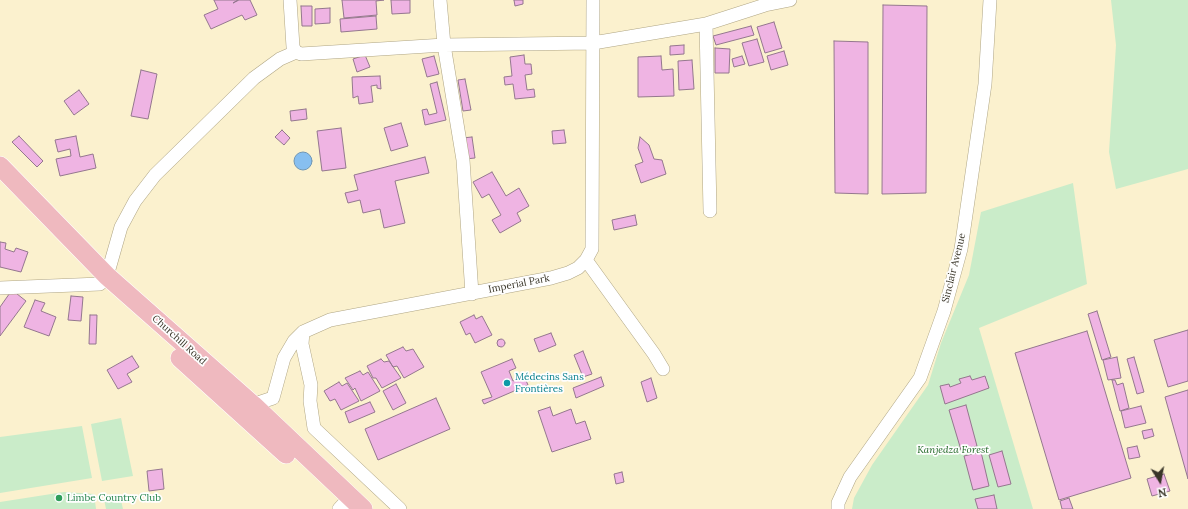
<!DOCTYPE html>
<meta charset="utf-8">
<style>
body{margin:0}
#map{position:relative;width:1188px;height:509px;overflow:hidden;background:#fbf1ce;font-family:Lora,serif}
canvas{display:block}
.north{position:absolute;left:1140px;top:461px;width:40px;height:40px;-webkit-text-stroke:3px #fefefe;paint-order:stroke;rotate:169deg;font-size:11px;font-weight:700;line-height:16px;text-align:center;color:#393528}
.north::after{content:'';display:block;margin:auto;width:14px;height:18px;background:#393528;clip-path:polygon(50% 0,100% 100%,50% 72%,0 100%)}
</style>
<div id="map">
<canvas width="1188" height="509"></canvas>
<div class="north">N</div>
</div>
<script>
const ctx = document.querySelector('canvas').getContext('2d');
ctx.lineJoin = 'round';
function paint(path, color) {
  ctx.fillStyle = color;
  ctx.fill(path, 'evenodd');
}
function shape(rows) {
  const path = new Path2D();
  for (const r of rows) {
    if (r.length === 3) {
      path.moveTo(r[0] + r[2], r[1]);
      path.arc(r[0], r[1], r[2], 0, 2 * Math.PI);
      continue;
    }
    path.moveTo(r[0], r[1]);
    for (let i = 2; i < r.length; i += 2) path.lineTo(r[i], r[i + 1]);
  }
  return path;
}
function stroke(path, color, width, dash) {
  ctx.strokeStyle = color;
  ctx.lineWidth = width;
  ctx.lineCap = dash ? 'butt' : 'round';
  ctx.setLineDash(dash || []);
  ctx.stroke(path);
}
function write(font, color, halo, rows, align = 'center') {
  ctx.font = font + ' Lora,serif';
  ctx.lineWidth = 3.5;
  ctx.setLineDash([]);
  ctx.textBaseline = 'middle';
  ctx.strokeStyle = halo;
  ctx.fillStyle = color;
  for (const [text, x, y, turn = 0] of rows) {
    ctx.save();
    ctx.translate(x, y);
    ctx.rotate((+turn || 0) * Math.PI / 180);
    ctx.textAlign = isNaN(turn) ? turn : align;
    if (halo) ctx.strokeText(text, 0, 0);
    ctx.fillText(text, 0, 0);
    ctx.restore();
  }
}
const green = shape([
 [1111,0,1188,0,1188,169,1116,189,1109,152,1116,45],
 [1073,183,1087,284,979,328,1033,509,852,509,854,498,872,465,928,385,941,343,969,275,981,212],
 [121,418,133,476,102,481,91,424],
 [82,426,92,478,0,493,0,437],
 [64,492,94,494,96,509,0,509,0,502],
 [103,494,120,496,123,509,106,509]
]);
const water = shape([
 [303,161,9]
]);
const building = shape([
 [214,0,238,0,233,3,239,0,250,0,257,15,245,20,242,15,211,29,204,15,218,9,214,0],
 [342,0,384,0,376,1,377,15,344,18,342,0],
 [391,0,410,0,410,13,392,14,391,0],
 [514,0,523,0,523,4,515,6,514,0],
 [883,5,927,6,926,193,882,194,883,5],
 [301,6,312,6,312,26,302,26,301,6],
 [330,8,330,23,315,24,315,9,330,8],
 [376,16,377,29,341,32,340,19,376,16],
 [774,22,782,48,765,53,757,27,774,22],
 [751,26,754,35,716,45,713,36,751,26],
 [757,39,764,62,749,66,742,43,757,39],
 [834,41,868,42,868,194,835,193,834,41],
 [684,45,684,54,670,55,670,46,684,45],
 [715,48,730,49,729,73,715,73,715,48],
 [784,51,788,65,771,70,767,56,784,51],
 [365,55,370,67,357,72,353,59,365,55],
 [524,55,525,64,531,64,532,74,525,75,527,90,534,89,535,97,515,99,513,84,505,85,504,77,512,76,510,57,524,55],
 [434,56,439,74,427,77,422,59,434,56],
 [661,56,662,70,673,69,674,96,638,97,638,57,661,56],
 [742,56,745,64,734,67,732,59,742,56],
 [692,60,694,89,679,90,678,61,692,60],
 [141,70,157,74,148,119,131,116,141,70],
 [380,76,381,89,377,88,377,85,371,86,373,102,359,104,358,96,353,98,352,77,380,76],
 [465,79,471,110,463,111,458,80,465,79],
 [437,82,446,120,425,125,422,110,427,109,429,115,437,113,430,84,437,82],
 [79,90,89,104,74,115,64,101,79,90],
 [306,109,307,119,291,121,290,111,306,109],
 [401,123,408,146,391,151,384,128,401,123],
 [341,128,346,168,322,171,317,131,341,128],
 [282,130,290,138,284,145,275,137,282,130],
 [564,130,566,143,553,144,552,131,564,130],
 [19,136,43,161,37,167,12,142,19,136],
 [76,136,80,157,93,154,96,168,60,176,56,159,71,156,70,149,58,152,55,140,76,136],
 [472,137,475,158,465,159,462,138,472,137],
 [640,137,649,145,654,159,662,160,666,174,641,183,635,165,643,162,638,148,640,137],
 [425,157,429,173,395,181,405,223,384,228,380,209,363,213,360,200,348,203,345,193,358,190,354,175,425,157],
 [492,172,506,196,519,188,529,206,517,213,521,221,500,233,492,220,501,215,489,194,482,198,473,182,492,172],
 [635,215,637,225,614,230,612,220,635,215],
 [0,242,6,243,5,249,14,252,16,248,28,252,21,272,0,267,0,242],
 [12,290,26,301,0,336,0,307,12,290],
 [71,296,83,297,81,321,68,320,71,296],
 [35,300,45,303,41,311,56,317,49,336,24,327,35,300],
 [1097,311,1111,357,1102,360,1088,314,1097,311],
 [90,315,97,315,96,344,89,344,90,315],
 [474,315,476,319,482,316,492,335,475,343,470,333,466,335,460,322,474,315],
 [1188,330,1188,381,1168,387,1154,340,1188,330],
 [1087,331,1131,478,1059,500,1015,353,1087,331],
 [551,333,556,345,539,352,534,339,551,333],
 [501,343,4],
 [403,347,406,351,413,349,424,367,404,378,397,366,393,367,386,355,403,347],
 [583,351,592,374,583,377,574,355,583,351],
 [132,356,139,367,127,374,132,382,118,389,107,370,132,356],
 [1117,357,1121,378,1108,380,1103,360,1117,357],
 [1134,357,1144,392,1137,394,1127,359,1134,357],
 [381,359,384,362,389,361,401,378,382,388,376,378,373,378,367,366,381,359],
 [512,359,516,368,509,371,513,381,524,376,528,385,484,404,482,400,492,397,481,372,512,359],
 [360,371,363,375,368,372,380,391,361,401,355,388,353,390,345,378,360,371],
 [970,376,972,380,985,376,989,388,945,404,940,386,949,384,950,387,961,383,959,379,970,376],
 [601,377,604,386,576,398,573,388,601,377],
 [651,378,657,398,647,402,641,382,651,378],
 [1112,380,1115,380,1117,385,1123,383,1129,408,1120,411,1112,380],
 [339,382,342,386,347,383,359,401,341,410,335,399,330,401,324,391,339,382],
 [396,384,406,403,393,410,383,391,396,384],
 [1188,390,1188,479,1165,397,1188,390],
 [436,398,450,429,378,460,365,429,436,398],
 [370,402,375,412,349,423,345,412,370,402],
 [966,405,977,446,961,450,949,410,966,405],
 [1141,406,1146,423,1125,428,1121,411,1141,406],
 [550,407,553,416,571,409,576,424,585,421,591,439,552,452,538,411,550,407],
 [1152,429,1154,436,1144,439,1142,431,1152,429],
 [1137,446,1140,457,1129,459,1127,448,1137,446],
 [1002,451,1011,484,998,487,989,455,1002,451],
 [981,452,989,486,973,490,964,456,981,452],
 [162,469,164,489,149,491,147,471,162,469],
 [622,472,624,482,616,484,614,474,622,472],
 [1164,474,1170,491,1152,496,1147,479,1164,474],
 [994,495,997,509,978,509,975,499,994,495],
 [1069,498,1073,509,1062,509,1060,501,1069,498]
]);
const minor = shape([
 [290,0,293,47,296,52],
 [440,0,444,45,463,160,472,294],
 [706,24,710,211],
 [586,260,654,354,663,369],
 [0,288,100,284,107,276,121,227,135,201,155,175,254,78,280,59,296,52,301,54,444,45,593,43,706,24,765,5,790,0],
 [303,332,302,344,311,385,310,401,314,428,400,509],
 [246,407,273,398,284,358,294,341,303,332,330,320,551,278,568,273,578,268,586,260,592,249,593,0],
 [339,509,350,497],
 [838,509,838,503,850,477,920,378,944,311,961,249,985,84,990,0]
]);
const highway = shape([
 [0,166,107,276,253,405,363,509],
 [180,358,286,454]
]);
const markers = [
 [507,383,4,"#0f9aa8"],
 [59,498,4,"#2e9e5b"]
];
const streetNames = [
 ["Sinclair Avenue",954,268,-76],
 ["Imperial Park",519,284,-11],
 ["Churchill Road",179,340,42]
];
const cultureNames = [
 ["Médecins Sans",515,377],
 ["Frontières",515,389]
];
const parkNames = [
 ["Kanjedza Forest",953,450]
];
const leisureNames = [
 ["Limbe Country Club",67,498]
];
paint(green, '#caecc9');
paint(water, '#87bff0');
stroke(water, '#7096b4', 1);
paint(building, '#efb4e3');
stroke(building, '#94778e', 1);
stroke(minor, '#afa584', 14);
stroke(highway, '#fff', 20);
stroke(minor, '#fff', 13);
stroke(highway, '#efb9bf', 19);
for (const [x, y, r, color] of markers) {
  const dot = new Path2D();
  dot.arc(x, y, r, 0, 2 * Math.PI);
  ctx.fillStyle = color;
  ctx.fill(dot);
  stroke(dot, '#fefefe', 1.5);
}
write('10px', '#393528', '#fefefe', streetNames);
write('10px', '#0d838f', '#fefefe', cultureNames, 'left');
write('italic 10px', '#226927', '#fefefe', parkNames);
write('10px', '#27864d', '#fefefe', leisureNames, 'left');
</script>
